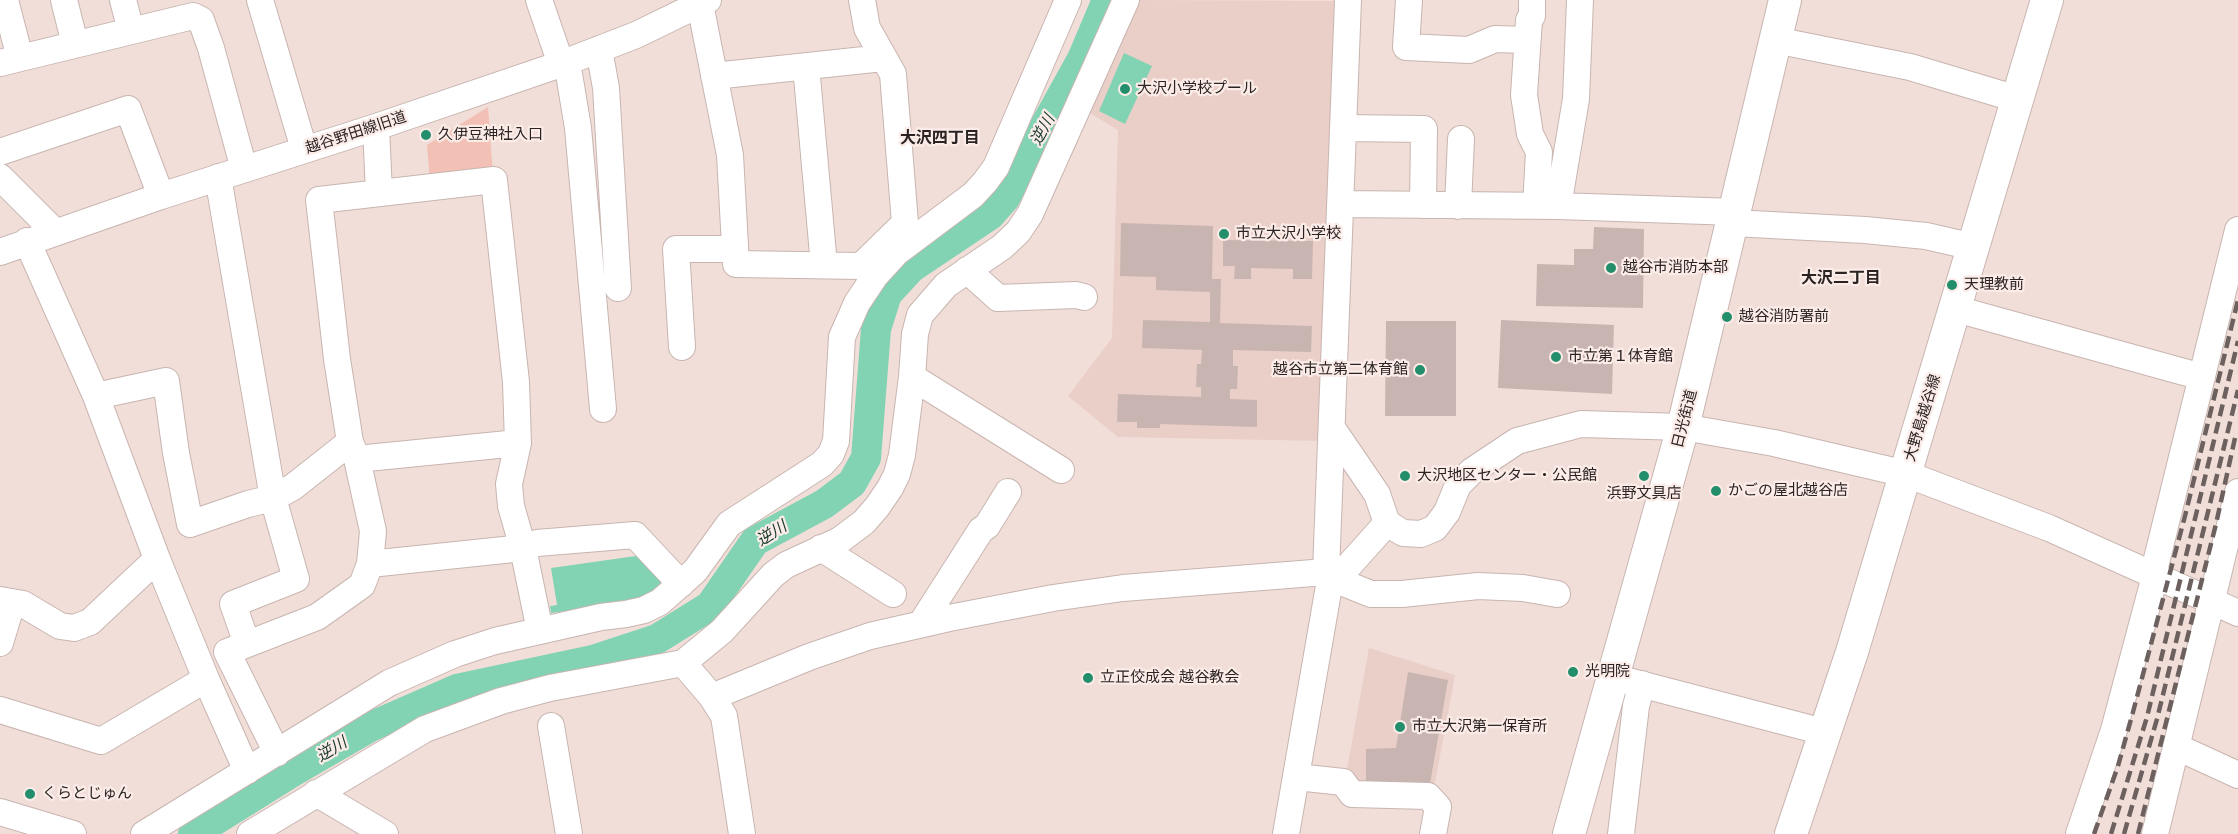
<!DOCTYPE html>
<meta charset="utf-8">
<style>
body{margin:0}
canvas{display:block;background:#f2ded9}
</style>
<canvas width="2238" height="834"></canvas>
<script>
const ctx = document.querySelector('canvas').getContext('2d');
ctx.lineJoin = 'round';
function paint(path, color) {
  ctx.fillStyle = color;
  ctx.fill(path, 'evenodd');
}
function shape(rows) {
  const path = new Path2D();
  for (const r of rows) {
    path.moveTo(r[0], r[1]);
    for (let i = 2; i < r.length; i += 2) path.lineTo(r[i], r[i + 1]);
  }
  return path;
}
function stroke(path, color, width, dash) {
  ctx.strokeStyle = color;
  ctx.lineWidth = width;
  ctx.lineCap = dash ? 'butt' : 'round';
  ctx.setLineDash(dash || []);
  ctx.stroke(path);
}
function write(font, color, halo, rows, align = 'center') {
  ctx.font = font + ' Helvetica,"Noto Sans JP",sans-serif';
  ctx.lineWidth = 4.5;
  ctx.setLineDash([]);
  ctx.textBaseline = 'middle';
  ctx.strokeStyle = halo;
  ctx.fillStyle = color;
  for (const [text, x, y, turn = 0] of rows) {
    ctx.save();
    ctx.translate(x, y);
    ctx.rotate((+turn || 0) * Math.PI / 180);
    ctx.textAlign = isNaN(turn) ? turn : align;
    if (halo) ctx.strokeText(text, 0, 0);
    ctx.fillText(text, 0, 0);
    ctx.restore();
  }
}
const built = shape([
 [1137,0,1341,1,1324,441,1118,437,1068,396,1112,338,1118,130,1088,112],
 [1369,648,1455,675,1433,794,1345,780]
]);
const green = shape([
 [488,107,493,175,430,182,427,145]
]);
const water = shape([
 [1124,53,1152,66,1125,124,1099,111],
 [643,555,667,578,649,599,551,613,550,606,557,605,551,568]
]);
const river = shape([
 [193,834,294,771,370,727,457,689,593,660,657,639,710,606,755,541,824,504,852,483,866,458,876,329,887,294,911,268,990,215,1005,198,1082,59,1107,0]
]);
const building = shape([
 [1121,223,1213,226,1212,279,1221,279,1220,323,1312,326,1311,352,1233,350,1233,366,1238,366,1237,389,1230,389,1230,399,1257,400,1257,427,1160,424,1160,428,1137,428,1137,422,1117,422,1118,394,1201,397,1201,387,1196,387,1197,364,1201,364,1202,350,1142,348,1143,320,1210,322,1210,292,1156,290,1156,277,1120,276],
 [1594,227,1644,229,1643,308,1536,306,1537,264,1574,265,1574,249,1593,249],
 [1223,240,1313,241,1312,279,1293,279,1293,269,1251,268,1251,279,1234,279,1235,266,1223,266],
 [1501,320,1614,325,1612,394,1498,388],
 [1386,321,1456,321,1456,416,1385,416],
 [1408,672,1448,680,1430,784,1366,781,1366,749,1396,748]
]);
const minor = shape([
 [5,0,20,58],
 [64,0,75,44],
 [123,0,131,31],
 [260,0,304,149],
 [539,0,561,64],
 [1409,0,1406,47,1469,50,1495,39,1527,40],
 [1532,0,1532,16,1529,20,1524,95,1530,134,1539,152,1536,206],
 [700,4,730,155,736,264,861,266,905,223,893,74,867,28,862,0],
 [1775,40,1910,67,2017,99],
 [599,49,606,88,618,288],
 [567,62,578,128,603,409],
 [0,63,193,16,201,20,211,48,244,169],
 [806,66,824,265],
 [714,76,883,58],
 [376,127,379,193],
 [1343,128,1424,129,1423,205],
 [0,152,128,109,161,196],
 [0,177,55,232],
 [218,177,273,498,296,579,233,604,247,644],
 [1340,204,1558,206,1735,212],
 [1458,206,1461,139],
 [1558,206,1576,99,1580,0],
 [1733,223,1865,230,1926,236,1974,247],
 [27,241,96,396,157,559,206,679,247,771],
 [0,252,161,196,376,127,561,64,636,35,708,0],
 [967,270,998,298,1076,295,1084,297],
 [1956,309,2202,377],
 [682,347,676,249,735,249],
 [912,377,1061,470],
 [96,396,166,381,176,453,190,524,248,504,273,498,293,487,350,442],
 [1332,428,1377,494,1387,523],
 [357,459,518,443],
 [821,548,893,594],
 [370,564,523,548,537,543,635,535,681,584],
 [2153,575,2238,230],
 [1336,580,1387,523,1403,533,1421,534,1435,528,1447,512,1458,485,1472,471,1517,441,1581,424,1683,427,1774,443,1906,474,2049,528,2238,613],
 [0,600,23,604,60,626,74,628,90,622,157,559],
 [921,624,981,530,987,526,1008,492],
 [0,643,12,603],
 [683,663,712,697,724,716,742,834],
 [1613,677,1824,732],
 [712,697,809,657,870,636,949,618,1053,598,1123,588,1326,572,1336,580,1371,594,1402,594,1478,586,1523,588,1557,594],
 [0,710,101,741,206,679],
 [551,726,569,834],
 [2177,747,2238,775],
 [277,753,227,652,317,617,362,585,370,564,373,531,357,459,350,442,337,359,319,200,494,180,516,382,518,443,509,484,511,506,523,548,540,631],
 [1297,777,1343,782,1352,794,1428,796,1438,807,1433,834],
 [316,793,385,834],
 [0,812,73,834],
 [144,834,389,683,455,654,495,641,601,617,626,614,644,610,660,602,695,571,729,524,822,464,831,454,836,441,842,337,857,303,875,276,897,252,973,195,985,182,996,167,1068,0],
 [250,834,425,729,501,701,550,688,683,663,722,631,773,575,786,565,840,540,864,522,877,507,890,488,897,474,902,455,912,377,915,334,920,315,946,285,1002,247,1018,232,1030,214,1126,0],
 [1286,834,1329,586,1326,572,1348,0],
 [1621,834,1636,706,1642,684],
 [2079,834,2114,730,2155,576],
 [2155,834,2238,492]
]);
const major = shape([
 [1569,834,1683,427,1785,0],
 [1791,834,1852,652,2047,0]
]);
const rail = shape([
 [2094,834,2118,766,2133,712,2185,516,2238,300],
 [2111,834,2147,717,2238,341],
 [2124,834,2157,719,2238,390],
 [2138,834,2216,524,2235,438]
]);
const markers = [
 [1125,89,6,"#228e6c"],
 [426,135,6,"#228e6c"],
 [1224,234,6,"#228e6c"],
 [1611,268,6,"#228e6c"],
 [1952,285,6,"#228e6c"],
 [1727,317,6,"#228e6c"],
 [1556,357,6,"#228e6c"],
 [1420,370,6,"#228e6c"],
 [1405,476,6,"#228e6c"],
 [1644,476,6,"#228e6c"],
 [1716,491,6,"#228e6c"],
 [1573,672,6,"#228e6c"],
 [1088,678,6,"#228e6c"],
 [1400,727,6,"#228e6c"],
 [30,794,6,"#228e6c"]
];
const poiNames = [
 ["大沢小学校プール",1137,89],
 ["久伊豆神社入口",438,135],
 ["市立大沢小学校",1236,234],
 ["越谷市消防本部",1623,268],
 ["天理教前",1964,285],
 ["越谷消防署前",1739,317],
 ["市立第１体育館",1568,357],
 ["越谷市立第二体育館",1408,370,"right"],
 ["大沢地区センター・公民館",1417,476],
 ["かごの屋北越谷店",1728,491],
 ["浜野文具店",1644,494,"center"],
 ["光明院",1585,672],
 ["立正佼成会 越谷教会",1100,678],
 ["市立大沢第一保育所",1412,727],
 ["くらとじゅん",42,794]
];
const streetNames = [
 ["越谷野田線旧道",356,133,-18],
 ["大野島越谷線",1923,418,-73],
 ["日光街道",1685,419,-76]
];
const waterNames = [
 ["逆川",1043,130,-61],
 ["逆川",772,534,-32],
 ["逆川",332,750,-31]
];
const neighbourhoodNames = [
 ["大沢四丁目",940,139],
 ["大沢二丁目",1841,279]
];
paint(built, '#eacec8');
paint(green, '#f2c0b4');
paint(water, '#82d3b3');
stroke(river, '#82d3b3', 30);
paint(building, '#c8b5b1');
stroke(minor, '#c8b5b0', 28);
stroke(major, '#c8b5b0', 34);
stroke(minor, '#fff', 26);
stroke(major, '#fff', 32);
stroke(rail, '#6c615f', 4.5, [12, 6]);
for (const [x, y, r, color] of markers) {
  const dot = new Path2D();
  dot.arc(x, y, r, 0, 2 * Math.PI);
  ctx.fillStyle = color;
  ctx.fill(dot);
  stroke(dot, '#fcece8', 2);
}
write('15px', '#2a2322', '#fcece8', poiNames, 'left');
write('15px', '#2a2322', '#fcece8', streetNames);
write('italic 16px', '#13382b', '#fcece8', waterNames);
write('bold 16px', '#2a2322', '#fcece8', neighbourhoodNames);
</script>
